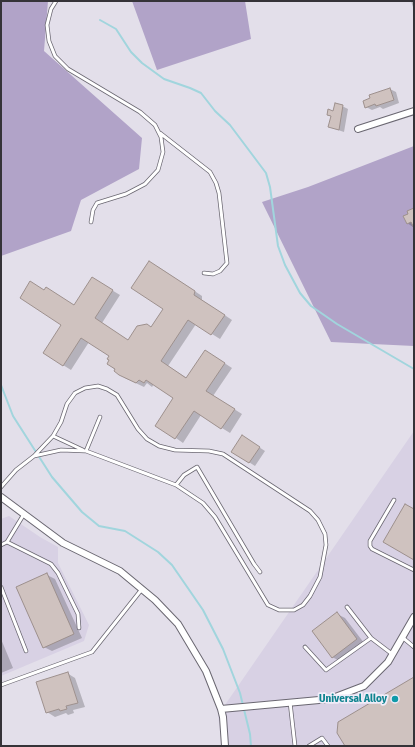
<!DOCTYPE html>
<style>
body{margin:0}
#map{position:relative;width:415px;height:747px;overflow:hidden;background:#e3dfea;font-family:"Fira Sans Condensed",sans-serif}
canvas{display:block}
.frame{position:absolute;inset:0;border:2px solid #353338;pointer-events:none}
</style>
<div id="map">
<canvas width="415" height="747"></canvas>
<div class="frame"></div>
</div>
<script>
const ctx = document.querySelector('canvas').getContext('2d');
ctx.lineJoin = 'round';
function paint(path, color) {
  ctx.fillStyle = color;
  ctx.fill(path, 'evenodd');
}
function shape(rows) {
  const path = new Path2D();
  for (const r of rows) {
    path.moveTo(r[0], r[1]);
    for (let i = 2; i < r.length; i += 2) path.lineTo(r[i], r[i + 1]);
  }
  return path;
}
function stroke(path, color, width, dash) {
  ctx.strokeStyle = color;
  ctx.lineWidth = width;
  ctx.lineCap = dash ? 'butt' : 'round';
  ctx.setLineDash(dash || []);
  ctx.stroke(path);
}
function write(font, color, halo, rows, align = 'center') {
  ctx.font = font + ' "Fira Sans Condensed",sans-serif';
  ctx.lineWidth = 3.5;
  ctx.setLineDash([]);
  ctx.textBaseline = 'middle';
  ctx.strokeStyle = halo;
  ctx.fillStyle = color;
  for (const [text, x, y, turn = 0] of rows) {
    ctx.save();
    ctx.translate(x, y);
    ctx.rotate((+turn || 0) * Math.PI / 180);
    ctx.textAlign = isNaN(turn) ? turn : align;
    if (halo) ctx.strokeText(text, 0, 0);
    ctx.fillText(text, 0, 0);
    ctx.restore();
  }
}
const built = shape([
 [414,431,414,746,222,746,218,715],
 [9,516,40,537,58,547,58,563,89,625,84,641,1,676,1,519]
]);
const forest = shape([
 [1,1,48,1,44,51,142,138,139,169,81,200,71,231,1,256],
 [132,1,245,1,251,39,157,70],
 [414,146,414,346,331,342,262,202,308,187]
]);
const shadow = shape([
 [411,1,414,1,414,10],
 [390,89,396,92,399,103,383,109,380,107,372,110,366,107],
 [342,106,348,109,344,132,329,127,332,117,328,115],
 [414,209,414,226,413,227,407,223,409,214],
 [157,266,202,296,202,300,232,320,220,339,196,324,168,366,187,378,212,355,232,368,213,396,242,414,230,433,201,415,183,443,176,438,156,426,175,398,154,384,152,387,147,383,144,387,125,378,108,364,111,360,110,356,89,342,71,370,63,365,63,325,45,291,75,306,100,283,120,295,102,323,129,341,152,328,164,309],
 [248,440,265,451,255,466,233,452],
 [47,575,55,579,82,638,52,651,44,647],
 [337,614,345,618,364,643,340,661,332,657],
 [1,639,13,668,1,673],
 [67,673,75,678,85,707,73,710,74,713,68,715,66,713,55,717,47,712]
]);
const stream = shape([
 [100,20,116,29,131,52,142,63,164,79,190,88,201,93,215,111,230,125,266,173,270,187,278,246,285,265,300,293,311,306,337,324,414,369],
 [1,385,13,416,52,477,82,512,99,526,125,531,158,552,172,565,203,610,223,649,240,693,250,734,251,746]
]);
const building = shape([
 [390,88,394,100,376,106,375,104,365,108,363,101,370,98,369,95,390,88],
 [335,103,343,105,339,130,328,127,331,116,327,115,328,109,333,111,335,103],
 [414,208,414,228,411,222,407,224,403,216,408,214,407,211,414,208],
 [149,261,195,291,194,295,225,315,211,335,188,320,161,361,186,378,205,350,225,363,206,391,235,409,221,429,194,411,175,439,155,426,173,398,146,380,144,383,139,380,136,383,119,375,114,371,115,369,107,364,109,360,107,359,109,356,81,338,63,366,43,353,61,325,20,298,30,281,44,290,46,287,74,305,92,277,113,290,95,318,128,340,137,326,147,324,151,327,163,309,131,288,149,261],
 [242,435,260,447,249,463,231,452,242,435],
 [405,504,414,509,414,560,383,542,405,504],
 [47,573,74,634,43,648,16,587,47,573],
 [337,612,357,639,332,658,312,631,337,612],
 [68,672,78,703,66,706,67,709,60,711,59,709,46,713,36,682,68,672],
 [414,677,414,746,345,746,337,733,338,722,414,677]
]);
const service = shape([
 [56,1,51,9,47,25,49,41,55,56,68,69,140,112,155,125,161,137,163,152,158,170,145,184,126,194,97,203,93,210,91,222],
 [160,133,210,172,216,183,219,193,227,263,220,271,213,274,204,273],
 [53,436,61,422,67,404,75,393,85,388,98,386,107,389,117,395,138,429,147,439,159,446,175,450,209,451,223,454,310,511,318,520,325,534,326,545,320,577,310,596,303,605,294,610,279,610,268,605,215,517,203,503,176,485],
 [83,450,53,436,34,456,61,450,86,451,100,417],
 [86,451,176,485,184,475,197,467,254,564,260,572],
 [1,487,16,470,34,456],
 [394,500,370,541,370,546,372,549,414,570],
 [24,514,7,542,51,564,58,573,78,614,79,628],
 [1,545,7,542],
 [1,587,26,651],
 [347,607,371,638,392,654],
 [402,637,414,647],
 [305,647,326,670,371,638],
 [1,685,92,652,142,589],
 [290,702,295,746],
 [309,746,322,738,328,746]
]);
const minor = shape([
 [358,129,414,111],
 [1,497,63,543,120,571,155,600,178,624,206,671,221,709,223,717,225,746],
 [221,709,330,699,364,686,388,662,414,617]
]);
const markers = [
 [395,699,4,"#0f9aa8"]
];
const cultureNames = [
 ["Universal Alloy",387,699]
];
paint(built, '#d8d1e4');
paint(forest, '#b1a3c8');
paint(shadow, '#0003');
stroke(stream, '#a1d5dd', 2);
paint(building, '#cfc2bf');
stroke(building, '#9d908d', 1);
stroke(service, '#6a6771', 4.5);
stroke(minor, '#6a6771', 8);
stroke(service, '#fff', 3);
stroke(minor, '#fff', 6);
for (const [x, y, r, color] of markers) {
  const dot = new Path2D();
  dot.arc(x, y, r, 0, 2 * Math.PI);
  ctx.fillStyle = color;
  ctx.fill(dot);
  stroke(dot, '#f0ecf8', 1.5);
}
write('bold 11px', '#0d838f', '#f0ecf8', cultureNames, 'right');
</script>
